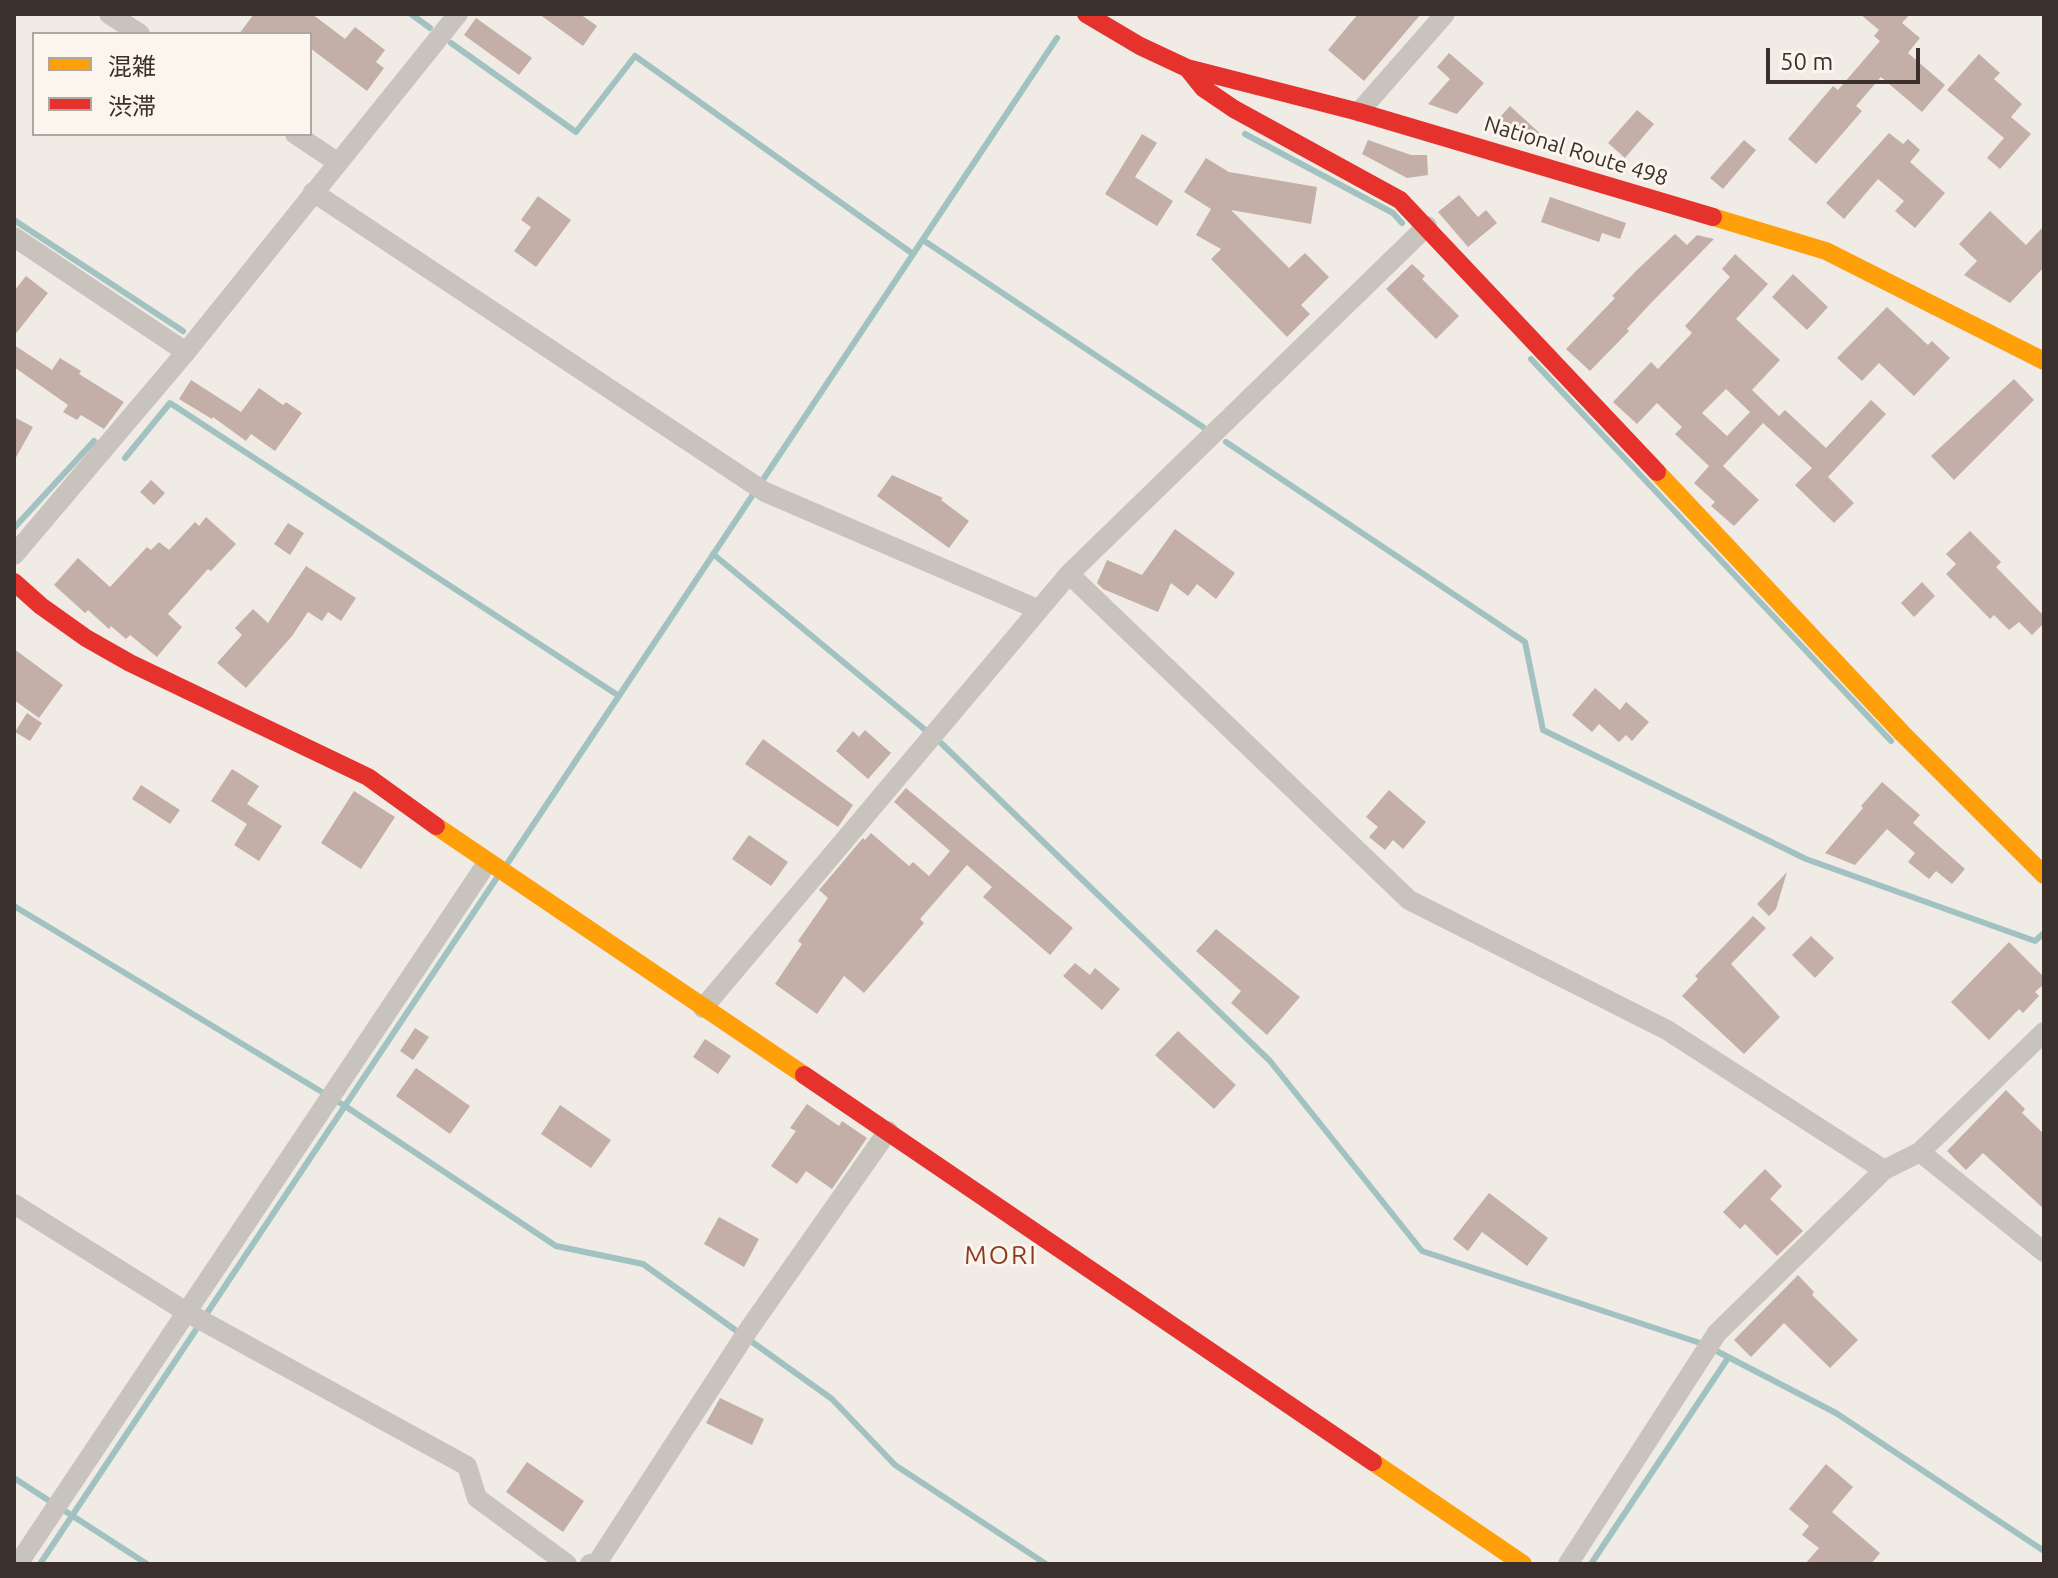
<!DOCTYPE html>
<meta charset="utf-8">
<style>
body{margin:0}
#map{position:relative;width:2058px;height:1578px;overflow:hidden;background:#f0ebe5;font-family:Ubuntu,"Noto Sans JP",sans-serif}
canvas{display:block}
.frame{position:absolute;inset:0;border:16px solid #3b302b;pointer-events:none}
.legend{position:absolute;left:32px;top:32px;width:280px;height:104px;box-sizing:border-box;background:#fbf5ee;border:2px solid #aea6a0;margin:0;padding:10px 14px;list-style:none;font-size:24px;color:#3b302b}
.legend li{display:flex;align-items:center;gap:16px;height:40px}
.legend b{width:40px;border:2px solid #aea6a0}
.scale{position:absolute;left:1766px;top:48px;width:154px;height:36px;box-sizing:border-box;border:4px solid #3b302b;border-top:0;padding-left:10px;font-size:24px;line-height:28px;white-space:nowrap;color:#3b302b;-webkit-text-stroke:6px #fbf5ee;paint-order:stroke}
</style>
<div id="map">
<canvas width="2058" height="1578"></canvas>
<div class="frame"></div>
<ul class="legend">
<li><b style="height:10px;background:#ff9f0a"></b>混雑</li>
<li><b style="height:10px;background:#e5322d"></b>渋滞</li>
</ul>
<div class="scale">50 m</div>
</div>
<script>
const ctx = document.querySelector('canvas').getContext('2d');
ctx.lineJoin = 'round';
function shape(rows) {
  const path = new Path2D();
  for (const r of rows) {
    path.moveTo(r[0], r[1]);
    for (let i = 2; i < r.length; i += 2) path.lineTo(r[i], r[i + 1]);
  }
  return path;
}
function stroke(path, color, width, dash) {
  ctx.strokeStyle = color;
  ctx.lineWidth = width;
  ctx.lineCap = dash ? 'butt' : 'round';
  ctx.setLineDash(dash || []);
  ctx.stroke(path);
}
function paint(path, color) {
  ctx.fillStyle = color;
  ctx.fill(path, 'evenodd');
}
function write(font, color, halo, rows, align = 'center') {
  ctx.font = font + ' Ubuntu,sans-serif';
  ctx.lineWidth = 6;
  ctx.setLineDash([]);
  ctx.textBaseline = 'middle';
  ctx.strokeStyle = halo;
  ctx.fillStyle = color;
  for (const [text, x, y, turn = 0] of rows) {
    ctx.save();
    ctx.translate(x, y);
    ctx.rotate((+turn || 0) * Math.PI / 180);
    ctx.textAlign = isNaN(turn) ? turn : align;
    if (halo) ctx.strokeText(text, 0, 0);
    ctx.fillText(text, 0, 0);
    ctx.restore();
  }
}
const stream = shape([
 [411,14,430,28],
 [451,43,576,132,635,56,913,254],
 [1245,134,1393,213,1402,223],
 [14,220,183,331],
 [923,240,1203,427],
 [1531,359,1891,741],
 [1226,442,1525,642,1543,730,1806,859,2035,941,2044,933],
 [125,458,170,403,619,696],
 [14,528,94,441],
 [713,554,941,743,1270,1061,1422,1251,1703,1344,1836,1413,2044,1551],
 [505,867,1057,38],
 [14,906,345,1106,556,1246,643,1264,832,1399,895,1465,1046,1564],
 [14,1478,147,1564],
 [40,1564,496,879],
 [1591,1564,1728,1358]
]);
const building = shape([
 [254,14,312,14,345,39,355,27,385,50,376,62,384,68,367,91,310,48,310,34,239,34],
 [539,14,580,14,597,26,583,46],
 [1358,14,1421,14,1364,81,1328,50],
 [1860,14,1910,14,1902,23,1920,38,1908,53,1945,85,1922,112,1881,77,1856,106,1862,111,1816,164,1788,139,1833,86,1838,90,1880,41,1874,36,1879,30],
 [476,18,532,58,519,75,464,35],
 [1449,53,1484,83,1457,114,1428,104,1450,79,1437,67],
 [1979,54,2000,73,1994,79,2022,104,2011,117,2031,134,2000,169,1987,158,2004,138,1947,90],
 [1510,106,1544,137,1494,124],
 [1637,110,1654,124,1625,158,1608,143],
 [1889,133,1903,144,1908,139,1920,150,1910,162,1945,193,1915,228,1895,211,1904,201,1878,179,1844,219,1826,203],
 [1142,134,1157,143,1135,177,1173,201,1157,226,1105,194],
 [1368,140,1411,155,1427,155,1428,175,1407,178,1362,154],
 [1744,140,1756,150,1723,189,1710,178],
 [1206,158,1229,172,1317,187,1311,224,1231,210,1289,268,1305,253,1329,277,1301,305,1310,314,1287,337,1211,259,1221,249,1196,235,1211,209,1184,192],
 [1459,195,1478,217,1486,210,1497,223,1468,247,1438,212],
 [538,196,571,220,536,267,514,251,531,227,521,220],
 [1550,197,1626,223,1620,239,1602,233,1599,242,1541,222],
 [1990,211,2026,245,2044,226,2044,267,2010,303,1964,275,1977,261,1959,244],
 [1675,234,1687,245,1697,235,1714,239,1650,304,1627,329,1629,331,1590,371,1566,349,1615,298,1612,296,1637,270],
 [1735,254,1768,284,1736,319,1780,360,1752,390,1779,416,1785,410,1826,448,1871,400,1886,414,1828,477,1854,503,1834,523,1795,485,1812,468,1763,423,1723,466,1759,500,1734,526,1711,506,1715,502,1694,483,1709,466,1675,434,1682,427,1657,403,1637,424,1613,402,1651,362,1658,369,1692,333,1685,326,1730,277,1722,269],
 [1726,389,1750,412,1727,436,1702,413],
 [1412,264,1425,276,1422,279,1459,316,1436,339,1386,289],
 [1793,274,1828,307,1807,330,1772,297],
 [26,276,48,293,14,336,14,291],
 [1887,307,1928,345,1932,341,1950,358,1914,396,1879,363,1862,381,1837,358],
 [14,345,52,370,60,358,81,371,79,374,124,402,104,429,81,415,77,420,63,412,68,405,14,367],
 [2014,379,2034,400,1954,480,1931,456],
 [191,380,241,412,259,388,283,405,286,402,302,413,275,451,251,434,246,441,213,417,212,419,179,399],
 [14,417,33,427,14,461],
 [892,475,943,498,941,500,969,521,949,548,877,496],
 [151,480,165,493,154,505,140,492],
 [206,517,236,544,211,571,208,569,168,614,182,627,157,657,130,635,126,639,111,626,109,629,88,610,85,613,54,585,78,558,110,587,147,547,151,550,159,542,169,550,195,522,199,526],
 [288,523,304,533,290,555,274,544],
 [1175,529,1235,573,1216,599,1197,584,1188,596,1171,583,1158,612,1103,589,1097,583,1107,560,1142,575],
 [1970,531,2001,562,1996,567,2044,616,2044,623,2032,635,2019,622,2009,630,1994,615,1990,619,1946,574,1956,564,1946,554],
 [306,566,356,598,341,621,328,612,322,621,308,612,292,636,246,688,217,663,242,635,235,628,253,609,268,623],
 [1922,582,1935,596,1914,617,1901,603],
 [14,649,63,685,39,718,14,700],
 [1595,688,1620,710,1626,702,1649,722,1632,741,1626,735,1619,742,1599,724,1592,732,1572,715],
 [27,713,42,723,30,741,15,732],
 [865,730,891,753,868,779,836,751,853,731,859,737],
 [763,739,853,805,838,827,745,764],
 [232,769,259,786,247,804,282,826,259,861,234,845,247,824,211,801],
 [1882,782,1920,815,1913,823,1965,869,1952,884,1936,871,1929,879,1908,862,1915,853,1887,829,1855,865,1825,853,1863,808,1861,806],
 [141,785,180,810,170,824,132,799],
 [906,788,1073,928,1050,955,983,897,992,887,967,865,920,919,924,923,864,993,844,976,817,1014,775,984,802,944,798,941,828,898,819,890,863,838,865,840,871,833,909,866,913,862,929,876,950,851,894,802],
 [1389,790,1426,822,1403,849,1393,840,1385,850,1369,837,1378,827,1366,817],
 [354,791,395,817,361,869,321,843],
 [749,835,788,862,771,886,732,859],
 [1787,872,1776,909,1769,916,1757,904],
 [1753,916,1766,928,1731,964,1780,1017,1744,1054,1682,996,1698,979,1695,976],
 [1216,929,1300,997,1267,1035,1231,1003,1241,991,1196,951],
 [1811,936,1834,958,1815,978,1792,955],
 [2009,942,2044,977,2044,984,2035,992,2039,996,2023,1013,2019,1009,1989,1040,1951,1002],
 [1075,963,1090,975,1095,968,1120,989,1102,1010,1063,976],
 [415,1028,429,1037,413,1060,400,1051],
 [1178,1031,1236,1085,1214,1109,1155,1055],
 [705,1039,731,1056,718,1074,693,1057],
 [416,1068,470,1106,450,1134,396,1096],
 [2006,1090,2025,1109,2022,1113,2044,1134,2044,1209,1983,1153,1966,1170,1947,1151],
 [807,1104,839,1126,842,1121,867,1138,832,1189,806,1171,797,1184,771,1166,796,1131,790,1128],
 [560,1105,611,1140,591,1168,541,1134],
 [1765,1169,1782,1186,1770,1199,1803,1231,1777,1256,1745,1224,1740,1229,1723,1212],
 [1489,1193,1548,1238,1527,1266,1482,1232,1468,1251,1453,1239],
 [719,1217,759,1239,744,1267,704,1244],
 [1798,1275,1814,1292,1812,1295,1858,1340,1830,1368,1784,1323,1751,1357,1734,1340],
 [720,1398,764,1419,752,1445,706,1423],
 [527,1462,584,1501,563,1532,506,1492],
 [1826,1464,1853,1487,1832,1512,1880,1553,1871,1564,1805,1564,1819,1548,1802,1535,1809,1526,1789,1509]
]);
const street = shape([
 [109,14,140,34],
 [1359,112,1445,14],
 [295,134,337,162],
 [313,192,765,492,1037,609],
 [14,237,186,352],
 [14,555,186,352,458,14],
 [1069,574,1409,900,1667,1030,1884,1170],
 [703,1008,1069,574,1427,226],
 [1920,1152,2044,1252],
 [14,1204,188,1313,467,1466,477,1498,567,1564],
 [18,1564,487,863],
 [590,1564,597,1563,749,1329,888,1131],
 [1568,1564,1717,1333,1884,1170,1920,1152,2044,1032]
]);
const slow = shape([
 [1713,217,1826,251,2044,361],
 [1657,472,1902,733,2044,875],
 [436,826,804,1075],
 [1373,1462,1523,1564]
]);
const jam = shape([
 [1086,14,1140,46,1187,68,1359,112,1713,217],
 [1187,68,1203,88,1234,109,1400,200,1657,472],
 [14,582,41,606,86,638,130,663,368,777,436,826],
 [804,1075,1373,1462]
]);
const streetNames = [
 ["National Route 498",1576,151,17]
];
const quarterNames = [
 ["MORI",1001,1255]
];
stroke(stream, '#a1c2c1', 6);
paint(building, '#c3afa7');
stroke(street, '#c9c3be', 20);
stroke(slow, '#ff9f0a', 18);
stroke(jam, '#e5322d', 18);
write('22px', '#3b302b', '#fbf5ee', streetNames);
ctx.letterSpacing = '2px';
write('26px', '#8c3b22', '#fbf5ee', quarterNames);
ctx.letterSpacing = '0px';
</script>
